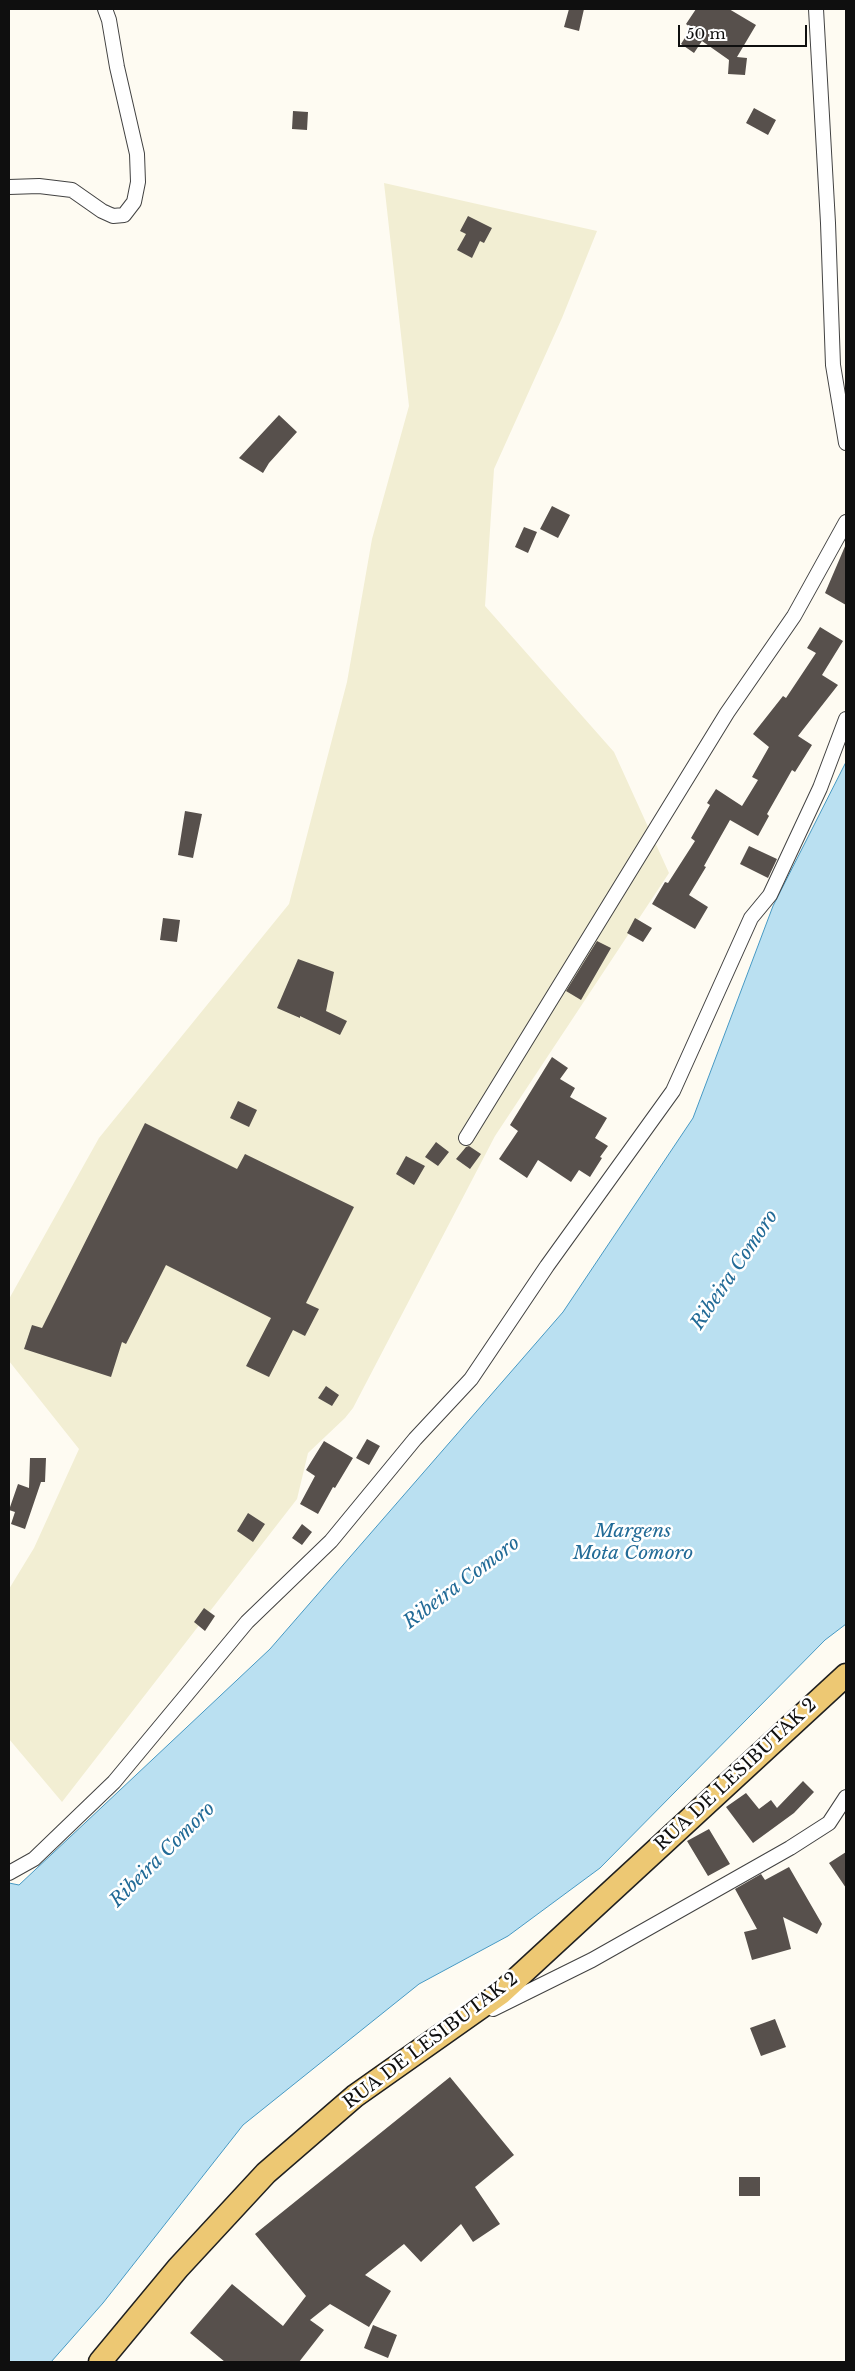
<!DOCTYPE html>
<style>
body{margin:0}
#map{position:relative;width:855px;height:2371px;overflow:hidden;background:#fefbf2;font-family:"Libre Baskerville",serif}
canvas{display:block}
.frame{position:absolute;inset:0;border:10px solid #0f0f0f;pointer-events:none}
.scale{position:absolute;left:678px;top:25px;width:129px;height:22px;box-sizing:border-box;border:2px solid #0f0f0f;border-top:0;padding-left:6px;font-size:15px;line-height:18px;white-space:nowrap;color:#0f0f0f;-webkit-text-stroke:4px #fff;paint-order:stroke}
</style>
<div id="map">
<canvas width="855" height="2371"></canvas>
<div class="frame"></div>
<div class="scale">50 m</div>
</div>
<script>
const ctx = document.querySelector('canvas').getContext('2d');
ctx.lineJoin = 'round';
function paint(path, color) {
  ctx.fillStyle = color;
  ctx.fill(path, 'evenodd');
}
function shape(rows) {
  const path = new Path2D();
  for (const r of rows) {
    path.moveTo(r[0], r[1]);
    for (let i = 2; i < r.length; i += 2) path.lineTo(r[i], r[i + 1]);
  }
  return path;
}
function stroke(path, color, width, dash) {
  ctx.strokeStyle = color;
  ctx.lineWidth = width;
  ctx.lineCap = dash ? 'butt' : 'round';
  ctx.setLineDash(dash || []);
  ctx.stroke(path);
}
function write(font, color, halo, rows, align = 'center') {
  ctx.font = font + ' "Libre Baskerville",serif';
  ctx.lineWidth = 5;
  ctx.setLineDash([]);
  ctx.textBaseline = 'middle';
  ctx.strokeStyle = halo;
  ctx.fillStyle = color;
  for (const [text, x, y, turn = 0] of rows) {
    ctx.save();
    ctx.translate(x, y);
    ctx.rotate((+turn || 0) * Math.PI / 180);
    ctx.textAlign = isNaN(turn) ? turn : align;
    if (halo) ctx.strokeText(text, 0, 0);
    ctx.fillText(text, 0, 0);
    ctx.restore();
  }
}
const farmland = shape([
 [384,183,597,231,562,318,494,469,485,606,614,752,669,873,495,1136,353,1408,345,1418,308,1453,297,1499,62,1802,9,1739,9,1589,34,1548,79,1449,9,1361,9,1299,99,1138,289,904,347,682,372,539,409,406]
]);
const water = shape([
 [846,762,846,1624,825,1640,600,1868,508,1936,419,1984,243,2125,103,2303,51,2362,9,2362,9,1883,19,1885,270,1649,563,1312,693,1118,773,906,846,762]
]);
const building = shape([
 [569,9,584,9,579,31,564,27],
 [696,9,729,9,756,25,737,57,747,58,745,75,728,74,729,60,702,41,694,53,681,44,691,28,686,24],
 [754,108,776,120,768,135,746,123],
 [293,111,308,112,307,130,292,129],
 [468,216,492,228,484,243,480,241,472,258,457,250,466,234,460,231],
 [279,415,297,432,269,463,263,473,239,458],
 [552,506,570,515,558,538,540,529],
 [524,527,537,532,528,553,515,547],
 [846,544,846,605,825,593],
 [820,627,843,641,822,675,838,685,798,736,812,745,795,772,792,770,767,814,769,816,758,836,730,820,704,866,706,867,689,895,708,907,695,929,652,904,665,882,668,883,695,841,691,838,710,805,707,803,716,789,742,806,758,780,752,777,769,747,753,734,783,696,786,698,816,653,807,648],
 [185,811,202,814,193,858,178,855],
 [749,846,777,859,768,878,740,864],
 [163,918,180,920,177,942,160,940],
 [635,918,652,928,643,942,627,933],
 [597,941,611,948,581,1000,566,991],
 [298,959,334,972,326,1011,347,1021,340,1035,300,1016,300,1018,277,1008],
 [552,1057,568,1068,560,1079,575,1088,570,1097,607,1118,595,1138,608,1146,600,1157,602,1158,590,1177,579,1170,571,1182,538,1160,527,1178,499,1159,518,1131,510,1125],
 [238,1101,257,1110,249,1127,230,1118],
 [145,1123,237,1169,245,1154,354,1207,306,1303,319,1309,305,1336,293,1330,269,1377,246,1366,271,1318,166,1265,126,1344,122,1342,111,1377,24,1349,32,1325,42,1328],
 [436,1142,449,1152,438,1166,425,1157],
 [469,1146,481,1154,470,1169,456,1159,466,1147],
 [406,1156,425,1166,414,1185,396,1174],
 [326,1386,339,1395,332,1406,318,1398],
 [367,1439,380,1446,369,1465,356,1458],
 [324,1441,353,1458,335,1488,333,1487,318,1514,300,1504,315,1476,306,1470],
 [30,1458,46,1458,45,1482,41,1482,25,1529,11,1524,15,1512,9,1510,18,1484,29,1488],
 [248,1513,265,1524,253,1542,237,1531],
 [302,1524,312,1532,302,1545,292,1538],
 [204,1608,215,1616,205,1631,194,1622],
 [803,1781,814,1792,794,1813,753,1843,726,1807,746,1793,759,1809,771,1800,777,1808],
 [709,1829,730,1864,708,1876,687,1841],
 [846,1852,846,1888,829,1863],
 [789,1867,822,1924,817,1934,783,1917,791,1949,752,1960,744,1932,757,1929,735,1889,761,1874,765,1880],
 [775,2019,786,2047,761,2056,750,2028],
 [450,2077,514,2155,475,2187,500,2224,473,2242,461,2224,421,2262,404,2244,365,2275,391,2291,369,2327,330,2304,310,2320,324,2330,299,2362,225,2362,190,2333,232,2284,283,2326,306,2296,255,2234],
 [739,2177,760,2177,760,2196,739,2196],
 [373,2325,397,2335,388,2358,364,2348]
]);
const street = shape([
 [816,9,828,223,833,365,846,443],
 [9,187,39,186,72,190,102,211,113,216,124,215,134,202,138,182,137,154,117,67,109,20,105,9],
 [466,1138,727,713,794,616,846,522],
 [9,1873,34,1859,114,1782,247,1622,331,1541,415,1439,471,1379,547,1266,673,1091,751,918,770,895,820,788,846,719],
 [493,2009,592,1960,790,1848,829,1823,846,1797]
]);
const primary = shape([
 [100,2362,178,2268,266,2173,355,2096,501,1993,846,1675]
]);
const streetNames = [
 ["RUA DE LESIBUTAK 2",736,1775,-43],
 ["RUA DE LESIBUTAK 2",431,2041,-37]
];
const waterNames = [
 ["Ribeira Comoro",735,1270,-56],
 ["Margens",633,1532],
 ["Mota Comoro",633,1554],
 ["Ribeira Comoro",462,1583,-37],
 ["Ribeira Comoro",163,1855,-45]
];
paint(farmland, '#f2eed3');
paint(water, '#bae0f1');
stroke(water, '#4799c3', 1);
paint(building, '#57504c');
stroke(street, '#424242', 16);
stroke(primary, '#202020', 25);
stroke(street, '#fff', 14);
stroke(primary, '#edc873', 22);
write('18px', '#0f0f0f', '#fff', streetNames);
write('italic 19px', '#226b97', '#fff', waterNames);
</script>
